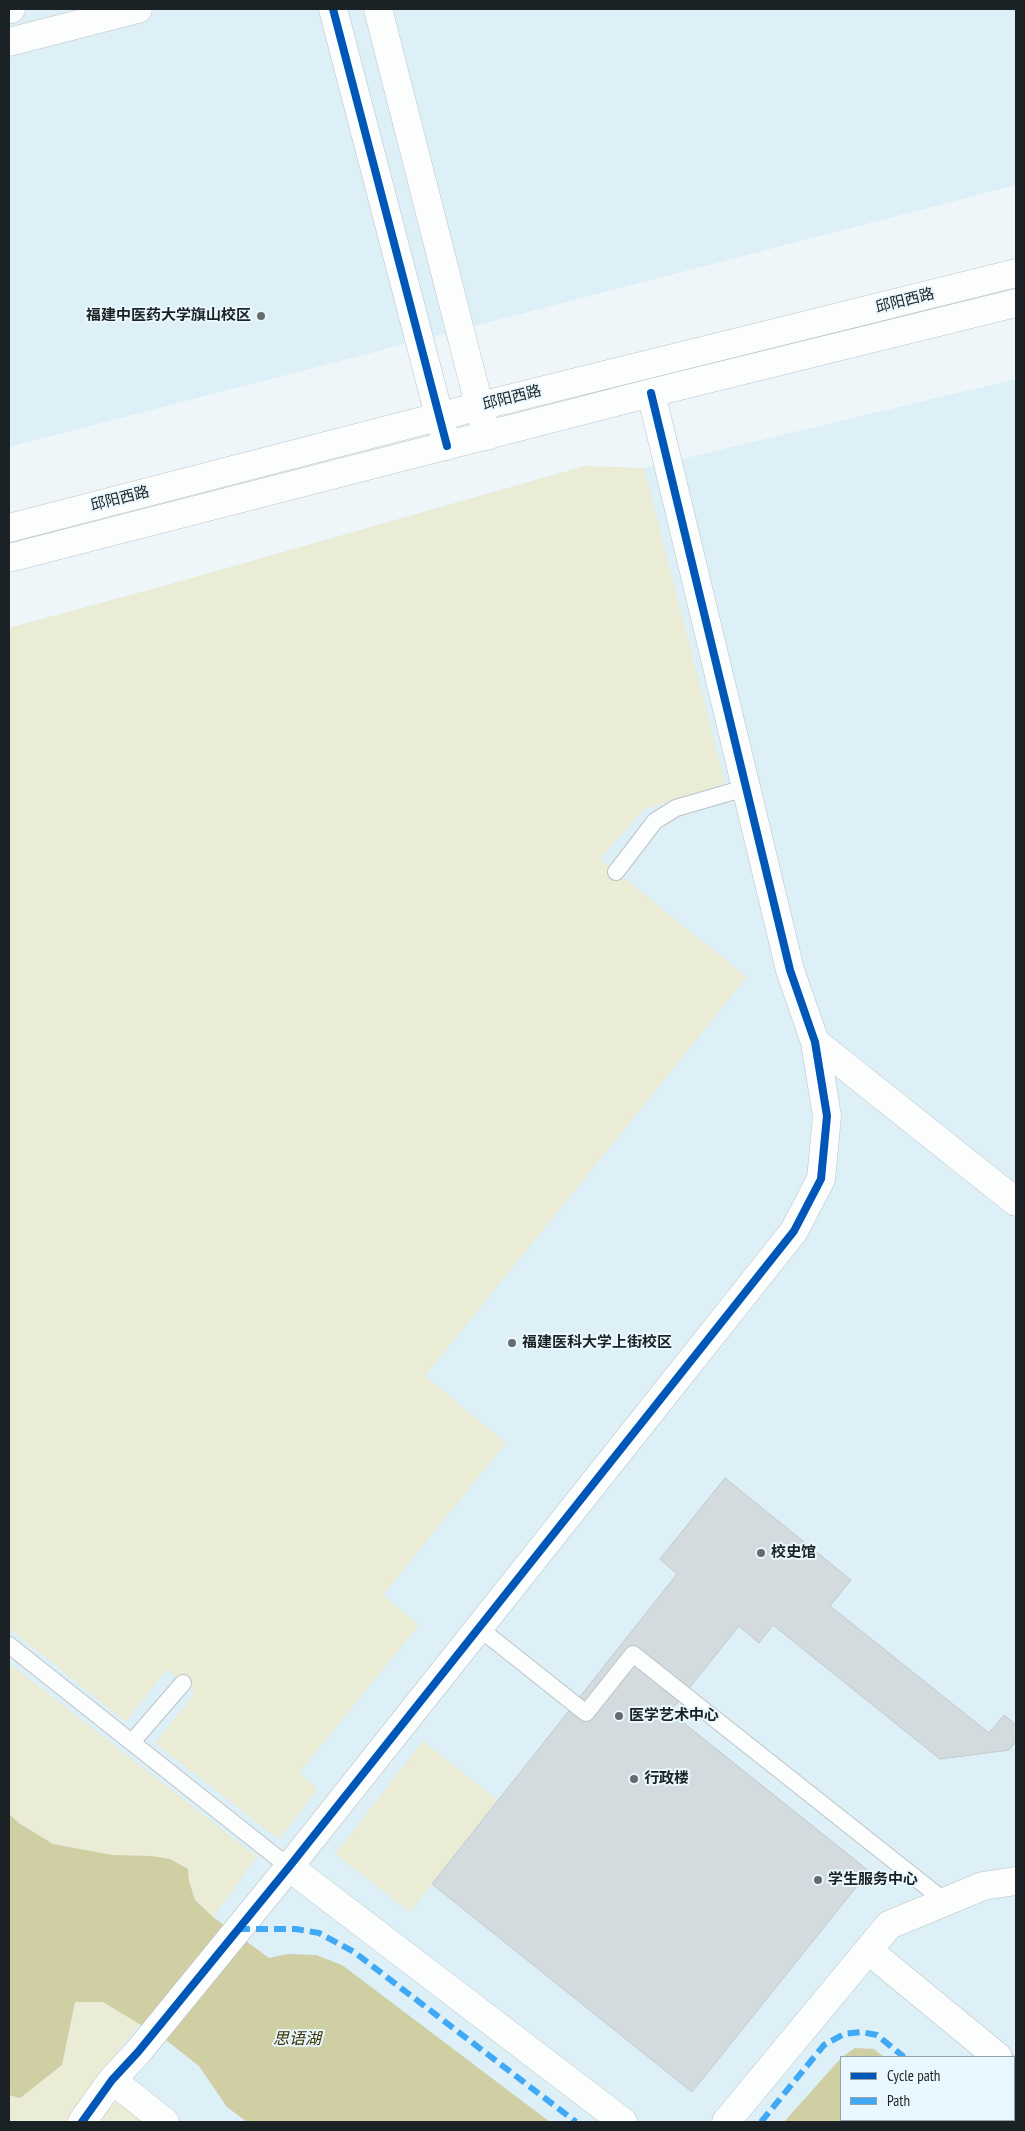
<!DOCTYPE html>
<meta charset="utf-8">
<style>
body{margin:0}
#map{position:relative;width:1025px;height:2131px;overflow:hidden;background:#eef6f9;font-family:"PT Sans Narrow",sans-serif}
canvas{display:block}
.frame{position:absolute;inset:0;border:10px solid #1b2225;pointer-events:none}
.legend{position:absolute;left:840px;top:2056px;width:175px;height:65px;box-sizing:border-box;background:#e9f7fe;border:1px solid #97a2a7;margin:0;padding:6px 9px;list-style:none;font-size:15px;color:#1b2225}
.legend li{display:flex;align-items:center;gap:10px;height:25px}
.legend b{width:25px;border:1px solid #97a2a7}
</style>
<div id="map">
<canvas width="1025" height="2131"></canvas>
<div class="frame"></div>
<ul class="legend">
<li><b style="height:6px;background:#0057b8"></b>Cycle path</li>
<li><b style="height:6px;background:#3fa9f5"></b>Path</li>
</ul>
</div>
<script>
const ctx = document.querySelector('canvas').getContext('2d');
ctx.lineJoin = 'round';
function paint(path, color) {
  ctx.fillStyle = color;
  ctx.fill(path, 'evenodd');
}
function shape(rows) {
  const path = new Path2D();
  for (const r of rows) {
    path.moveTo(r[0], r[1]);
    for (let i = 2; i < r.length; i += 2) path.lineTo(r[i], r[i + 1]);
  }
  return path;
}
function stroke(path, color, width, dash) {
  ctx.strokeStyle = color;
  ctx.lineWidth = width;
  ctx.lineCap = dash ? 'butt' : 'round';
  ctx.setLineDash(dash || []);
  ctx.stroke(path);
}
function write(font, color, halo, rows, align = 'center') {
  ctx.font = font + ' "PT Sans Narrow","Noto Sans SC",sans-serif';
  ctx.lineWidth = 4;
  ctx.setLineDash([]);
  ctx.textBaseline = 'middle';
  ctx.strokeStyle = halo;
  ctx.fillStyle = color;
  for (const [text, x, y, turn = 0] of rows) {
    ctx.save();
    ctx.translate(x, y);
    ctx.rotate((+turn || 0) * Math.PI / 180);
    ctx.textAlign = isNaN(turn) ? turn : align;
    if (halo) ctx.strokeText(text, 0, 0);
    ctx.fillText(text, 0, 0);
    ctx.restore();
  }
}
const built = shape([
 [9,9,1016,9,1016,185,9,447],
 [1016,379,1016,2122,9,2122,9,628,178,582,585,466,644,468],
 [841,2057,1014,2057,1014,2120,841,2120]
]);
const green = shape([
 [585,466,644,468,725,783,643,810,600,859,747,977,425,1376,506,1443,383,1595,419,1625,299,1773,318,1789,279,1839,155,1743,195,1693,167,1669,126,1722,9,1628,9,628,178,582],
 [9,1663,257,1857,213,1917,195,1900,189,1881,188,1869,131,1856,112,1855,53,1844,20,1824,9,1814],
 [423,1741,498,1800,410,1912,335,1854],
 [75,2002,103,2002,140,2023,82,2097,67,2122,9,2122,9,2095,20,2098,62,2065],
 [112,2091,152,2122,89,2122]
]);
const water = shape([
 [9,1814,20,1824,53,1844,112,1855,151,1856,170,1859,188,1869,189,1881,195,1900,213,1917,269,1958,288,1954,316,1955,342,1965,550,2122,247,2122,227,2107,199,2066,166,2040,103,2002,75,2002,62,2065,20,2098,9,2095],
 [855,2048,874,2049,884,2057,842,2057],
 [841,2058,841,2120,960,2120,963,2122,784,2122]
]);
const building = shape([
 [725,1478,851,1580,830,1606,989,1733,1004,1715,1016,1725,1016,1741,1009,1750,940,1759,773,1625,759,1643,739,1626,670,1712,869,1871,692,2092,432,1884,677,1574,660,1559,725,1478]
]);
const service = shape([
 [616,872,655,821,676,808,745,788],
 [479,1628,586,1713,633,1654,946,1902],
 [9,1645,289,1867],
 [132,1742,183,1683]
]);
const minor = shape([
 [9,9,11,9],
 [333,9,447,446],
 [378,9,487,436],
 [9,42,138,9],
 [815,1042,1016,1202],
 [289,1867,623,2122],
 [868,1950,998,2057],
 [1014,2070,1016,2072],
 [112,2080,165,2122],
 [82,2122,112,2080,138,2052,289,1867,794,1231,821,1179,827,1116,815,1042,790,970,651,393],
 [726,2122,889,1925,983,1886,1016,1881]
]);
const secondary = shape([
 [9,528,480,406,1016,273],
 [9,558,651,393,1016,303]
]);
const quiet = shape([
 [238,1929,296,1929,319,1933,354,1952,576,2122],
 [980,2120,983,2122],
 [761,2122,824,2045,844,2034,861,2032,877,2035,904,2057]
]);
const cycleway = shape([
 [333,9,447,446],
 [82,2122,112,2080,138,2052,289,1867,794,1231,821,1179,827,1116,815,1042,790,970,651,393]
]);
const markers = [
 [261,316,5,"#656c6f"],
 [512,1343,5,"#656c6f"],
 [761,1553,5,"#656c6f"],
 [619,1716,5,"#656c6f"],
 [634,1779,5,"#656c6f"],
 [818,1880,5,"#656c6f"]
];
const streetNames = [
 ["邱阳西路",905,301,-14],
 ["邱阳西路",512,398,-14],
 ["邱阳西路",120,499,-14]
];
const poiNames = [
 ["福建中医药大学旗山校区",251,316,"right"],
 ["福建医科大学上街校区",522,1343],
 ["校史馆",771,1553],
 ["医学艺术中心",629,1716],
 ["行政楼",644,1779],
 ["学生服务中心",828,1880]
];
const waterNames = [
 ["思语湖",297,2039]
];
paint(built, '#ddeff7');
paint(green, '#eaecd5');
paint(water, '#d0cea3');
paint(building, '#d4dbdf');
stroke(building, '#c3c9cc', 1);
stroke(service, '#bcc3c6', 18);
stroke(minor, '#bcc3c6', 29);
stroke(secondary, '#bcc3c6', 29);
stroke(service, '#fcfefe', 16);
stroke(minor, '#fcfefe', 28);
stroke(secondary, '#fcfefe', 28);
stroke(quiet, '#3fa9f5', 6, [12, 6]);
stroke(cycleway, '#0057b8', 8);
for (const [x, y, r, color] of markers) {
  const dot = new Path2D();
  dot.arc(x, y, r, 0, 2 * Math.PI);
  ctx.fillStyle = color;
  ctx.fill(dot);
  stroke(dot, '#e9f7fe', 2);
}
write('15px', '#1b2225', '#e9f7fe', streetNames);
write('bold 15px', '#1b2225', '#e9f7fe', poiNames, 'left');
write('italic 16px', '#393400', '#e9f7fe', waterNames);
</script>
